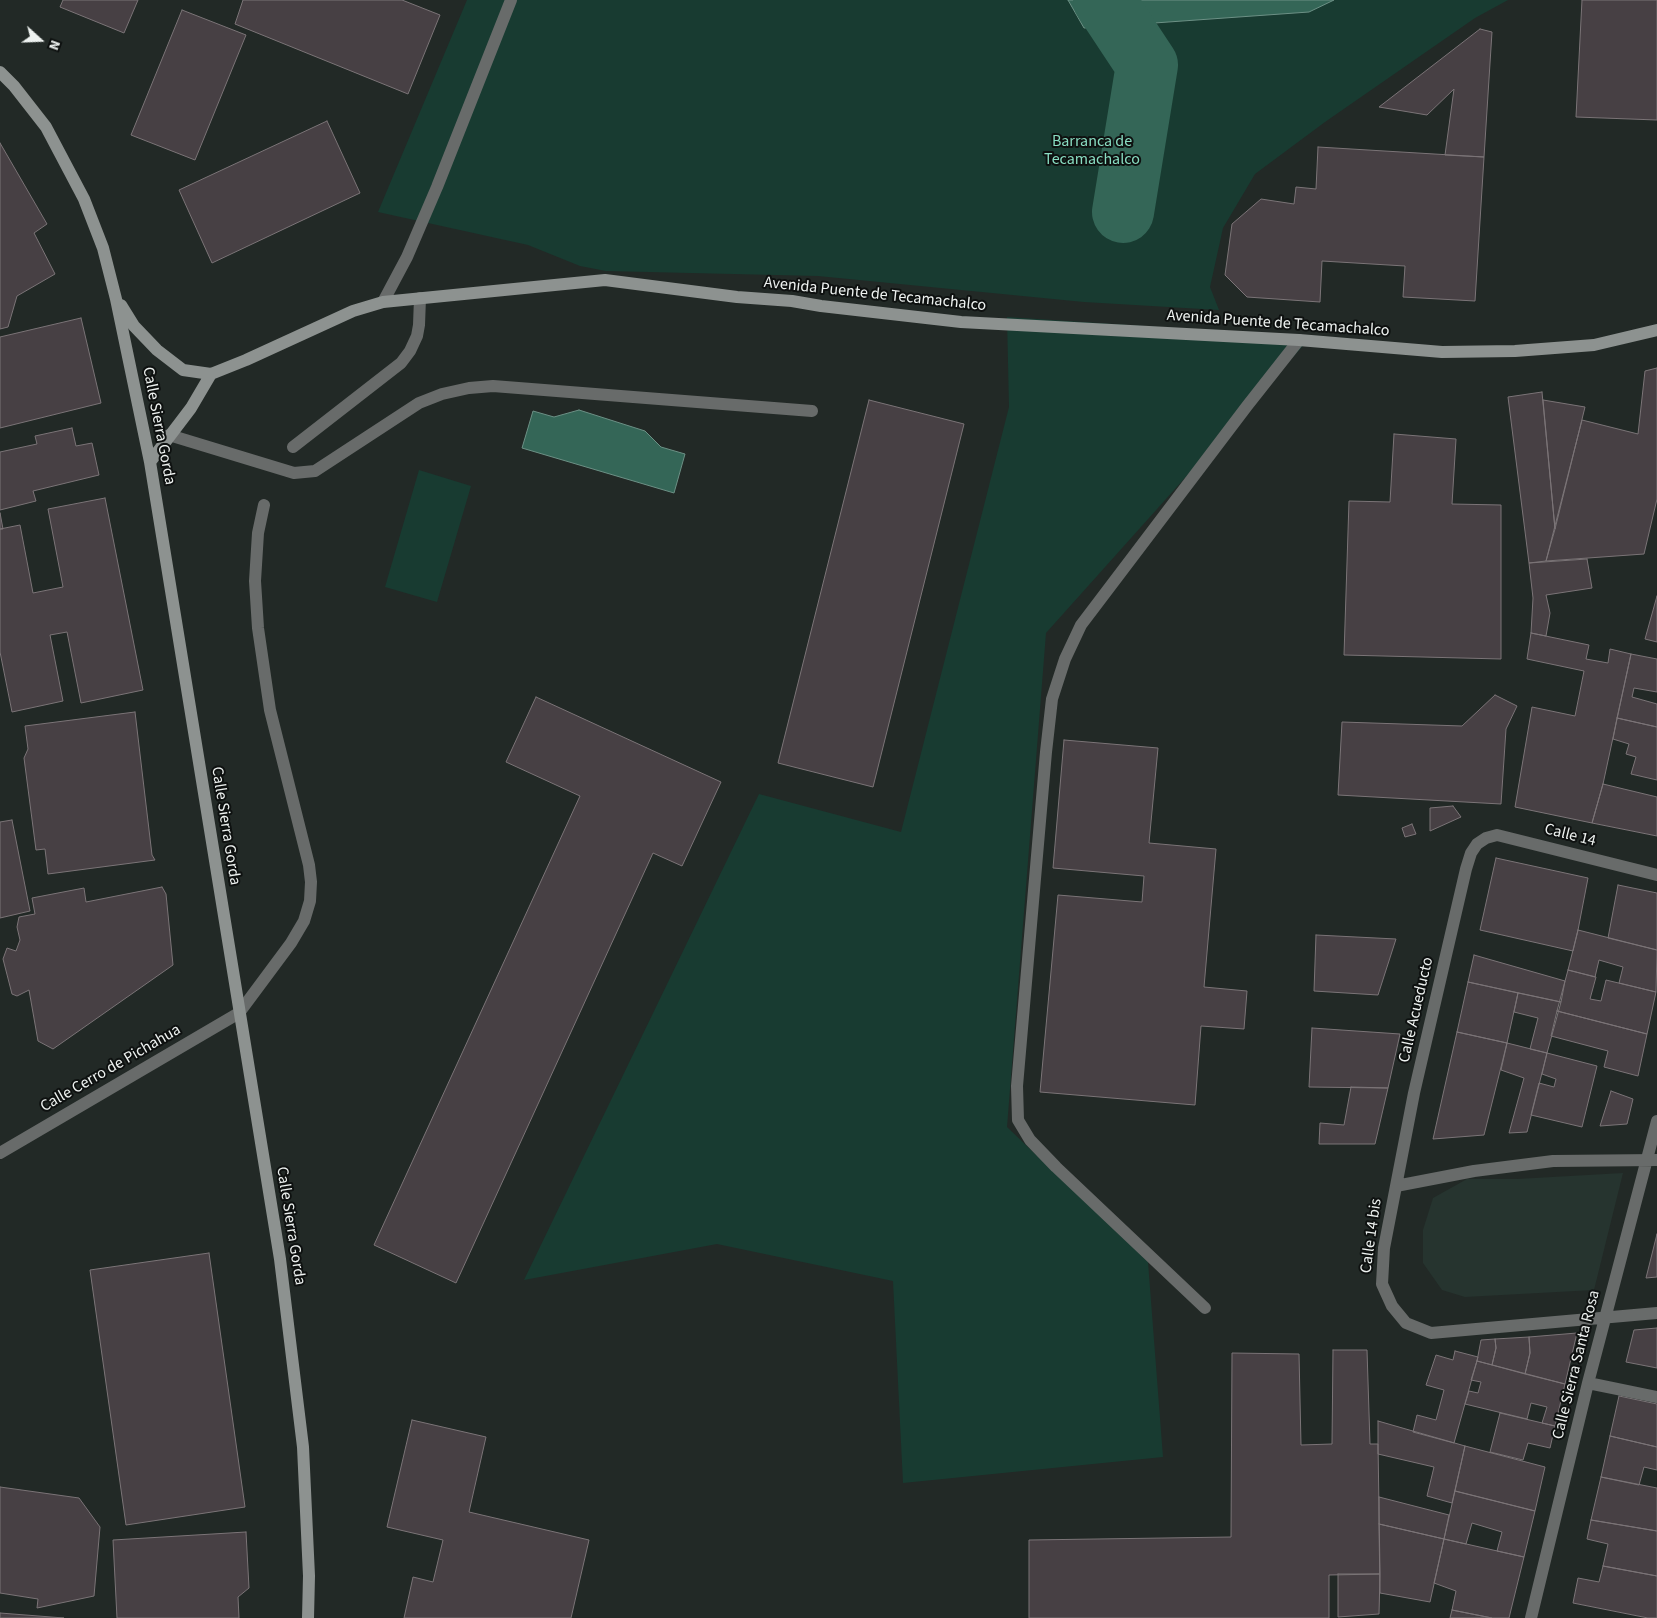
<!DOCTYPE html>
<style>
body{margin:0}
#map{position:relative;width:1657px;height:1618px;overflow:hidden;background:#222926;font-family:"Source Sans 3",sans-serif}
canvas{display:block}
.north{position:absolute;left:15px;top:15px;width:50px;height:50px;-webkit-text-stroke:4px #0e1110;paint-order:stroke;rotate:110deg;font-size:14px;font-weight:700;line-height:20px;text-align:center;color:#eef2f0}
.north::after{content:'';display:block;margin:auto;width:18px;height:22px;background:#eef2f0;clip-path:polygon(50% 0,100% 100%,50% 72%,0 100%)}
</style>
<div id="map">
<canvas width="1657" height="1618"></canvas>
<div class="north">N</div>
</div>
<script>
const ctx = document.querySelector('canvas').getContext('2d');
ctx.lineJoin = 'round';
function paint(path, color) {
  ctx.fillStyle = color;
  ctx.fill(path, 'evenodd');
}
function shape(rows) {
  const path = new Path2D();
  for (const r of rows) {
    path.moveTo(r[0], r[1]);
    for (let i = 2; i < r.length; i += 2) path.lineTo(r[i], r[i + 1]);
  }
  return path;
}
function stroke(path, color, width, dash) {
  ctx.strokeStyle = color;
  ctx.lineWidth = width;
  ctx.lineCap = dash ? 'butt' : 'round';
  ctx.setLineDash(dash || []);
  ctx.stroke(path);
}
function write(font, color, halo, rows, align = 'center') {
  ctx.font = font + ' "Source Sans 3",sans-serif';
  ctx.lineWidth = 4;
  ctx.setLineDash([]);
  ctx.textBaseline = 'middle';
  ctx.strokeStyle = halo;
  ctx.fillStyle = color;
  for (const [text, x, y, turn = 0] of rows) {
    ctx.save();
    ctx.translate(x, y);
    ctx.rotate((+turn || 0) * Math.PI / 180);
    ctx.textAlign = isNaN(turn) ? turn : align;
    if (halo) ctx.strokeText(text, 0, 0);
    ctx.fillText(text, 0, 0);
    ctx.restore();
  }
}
const built = shape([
 [1623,1173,1594,1290,1465,1297,1442,1290,1423,1263,1423,1230,1433,1198,1467,1179,1517,1179]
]);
const green = shape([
 [467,0,1508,0,1475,18,1325,122,1255,174,1223,228,1210,287,1219,310,1084,302,818,276,606,271,580,266,528,245,378,212],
 [1007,317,1311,337,1046,633,1007,1127,1148,1262,1163,1457,903,1483,893,1281,717,1244,524,1280,759,794,901,832,1009,407],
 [419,470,471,486,437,602,385,587]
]);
const water = shape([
 [1068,0,1334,0,1309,12,1084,28,1068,0],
 [579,410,645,431,661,447,685,454,674,493,522,448,533,411,554,417,579,410]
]);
const river = shape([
 [1104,0,1147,65,1123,212]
]);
const building = shape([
 [63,0,138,0,124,33,60,7,63,0],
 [243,0,402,0,440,15,408,94,235,24,243,0],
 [1582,0,1657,0,1657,120,1576,117,1582,0],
 [182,10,246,35,195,160,131,135,182,10],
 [1480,29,1492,32,1484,157,1445,155,1454,89,1427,115,1379,107,1480,29],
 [327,121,360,193,212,263,179,190,327,121],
 [0,143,47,224,34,233,55,274,17,296,8,327,0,329,0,143],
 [1318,147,1484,157,1475,301,1403,297,1405,266,1322,261,1320,302,1247,297,1225,275,1232,224,1261,199,1294,204,1296,187,1316,189,1318,147],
 [81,318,101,403,0,428,0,337,81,318],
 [1657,368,1657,499,1644,554,1546,561,1582,420,1638,434,1645,371,1657,368],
 [1542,392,1555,529,1546,561,1529,563,1508,397,1542,392],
 [869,400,964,424,873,787,778,763,869,400],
 [1543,400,1585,407,1555,529,1543,400],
 [72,428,76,446,92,443,99,475,33,491,36,501,0,510,0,452,37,444,35,436,72,428],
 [1394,434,1456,439,1452,504,1501,505,1501,659,1344,655,1349,501,1390,502,1394,434],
 [105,498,143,690,81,703,67,632,50,635,63,701,12,712,0,652,0,529,20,525,33,593,63,587,48,509,105,498],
 [0,513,3,529,0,529,0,513],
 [1587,559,1592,588,1546,595,1550,613,1546,636,1531,633,1533,598,1529,563,1587,559],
 [1657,596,1657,642,1645,639,1657,596],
 [1531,633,1589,645,1586,659,1608,663,1610,649,1631,654,1603,784,1592,823,1515,807,1532,707,1575,716,1584,671,1527,659,1531,633],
 [1631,654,1657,659,1657,692,1634,688,1632,697,1657,704,1657,727,1617,718,1631,654],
 [1495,695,1517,706,1506,729,1501,804,1338,795,1342,722,1462,726,1495,695],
 [536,697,721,782,682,866,653,853,456,1283,374,1245,580,796,506,762,536,697],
 [135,712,152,855,155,860,48,874,45,849,36,850,24,758,28,749,25,726,135,712],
 [1617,718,1657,727,1657,780,1631,774,1636,757,1626,754,1629,744,1613,739,1617,718],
 [1064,740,1158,748,1149,843,1216,849,1204,987,1247,991,1244,1029,1201,1026,1195,1105,1040,1092,1058,895,1142,902,1144,876,1053,868,1064,740],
 [1603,784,1657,797,1657,836,1592,823,1603,784],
 [1453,806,1461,817,1430,831,1430,808,1453,806],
 [12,820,30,911,0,918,0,822,12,820],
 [1412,824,1416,834,1405,837,1402,828,1412,824],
 [1496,858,1588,878,1578,930,1573,951,1480,930,1496,858],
 [1618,885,1657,893,1657,950,1608,938,1618,885],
 [162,887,166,894,173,965,53,1049,38,1041,29,990,17,996,12,994,3,959,7,948,16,951,20,940,17,927,19,917,35,914,32,898,84,888,86,902,162,887],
 [1578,930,1657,950,1656,992,1619,983,1623,967,1599,960,1595,977,1568,970,1578,930],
 [1316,935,1396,939,1378,995,1314,991,1316,935],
 [1474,955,1565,981,1561,1002,1468,982,1474,955],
 [1568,970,1596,977,1590,999,1601,1001,1606,980,1656,992,1647,1034,1557,1011,1568,970],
 [1468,982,1518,993,1507,1043,1457,1032,1468,982],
 [1518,993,1561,1002,1547,1053,1530,1049,1538,1018,1514,1012,1518,993],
 [1557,1011,1647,1034,1638,1076,1604,1067,1608,1051,1551,1036,1557,1011],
 [1312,1028,1400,1034,1388,1088,1309,1087,1312,1028],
 [1457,1032,1507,1043,1484,1135,1433,1139,1457,1032],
 [1507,1043,1547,1053,1527,1132,1509,1133,1524,1078,1501,1070,1507,1043],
 [1547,1053,1597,1066,1582,1127,1531,1115,1539,1083,1554,1087,1556,1079,1542,1074,1547,1053],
 [1351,1087,1388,1088,1375,1144,1319,1144,1320,1123,1344,1125,1351,1087],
 [1611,1091,1633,1099,1627,1124,1600,1126,1611,1091],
 [1657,1234,1657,1277,1646,1278,1657,1234],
 [209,1253,245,1507,126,1525,90,1270,209,1253],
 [1657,1328,1657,1368,1626,1362,1634,1330,1657,1328],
 [1577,1333,1565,1384,1525,1374,1530,1353,1529,1337,1577,1333],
 [1529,1337,1530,1353,1525,1374,1492,1365,1496,1348,1495,1339,1529,1337],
 [1495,1339,1496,1348,1492,1365,1477,1361,1481,1340,1495,1339],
 [1333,1350,1367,1350,1370,1444,1378,1444,1380,1574,1329,1575,1329,1618,1029,1618,1029,1540,1231,1537,1232,1353,1299,1354,1301,1445,1332,1444,1333,1350],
 [1455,1351,1478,1357,1454,1443,1413,1432,1417,1415,1436,1420,1444,1390,1426,1385,1436,1355,1453,1360,1455,1351],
 [1477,1361,1565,1384,1555,1426,1542,1423,1547,1407,1531,1403,1527,1419,1465,1404,1469,1391,1478,1393,1481,1382,1471,1380,1477,1361],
 [1619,1396,1657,1404,1657,1447,1610,1436,1619,1396],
 [1500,1413,1555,1426,1550,1448,1528,1443,1523,1460,1490,1452,1500,1413],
 [412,1420,486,1437,469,1512,589,1540,571,1618,404,1618,413,1577,433,1582,443,1540,387,1527,412,1420],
 [1378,1421,1465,1446,1452,1503,1427,1496,1434,1467,1378,1454,1378,1421],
 [1610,1436,1657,1447,1657,1470,1644,1467,1639,1485,1601,1477,1610,1436],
 [1465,1446,1545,1467,1535,1511,1455,1491,1465,1446],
 [1601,1477,1657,1488,1657,1531,1591,1520,1601,1477],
 [0,1487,79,1498,100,1527,94,1596,37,1608,38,1599,0,1593,0,1487],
 [1455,1491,1535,1511,1524,1557,1497,1551,1502,1532,1472,1523,1466,1544,1444,1539,1455,1491],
 [1379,1497,1449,1515,1444,1539,1379,1524,1379,1497],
 [1591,1520,1657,1531,1657,1576,1603,1566,1608,1544,1587,1539,1591,1520],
 [1379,1524,1444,1539,1430,1602,1380,1593,1379,1524],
 [246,1532,249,1588,238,1597,239,1618,117,1618,113,1540,246,1532],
 [1444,1539,1524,1557,1509,1618,1492,1618,1452,1610,1456,1591,1434,1583,1444,1539],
 [1603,1566,1657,1576,1657,1618,1648,1618,1573,1603,1578,1578,1599,1582,1603,1566],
 [1338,1574,1380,1574,1379,1614,1338,1617,1338,1574],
 [1452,1610,1492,1618,1450,1618,1452,1610],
 [0,1613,64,1618,0,1618,0,1613]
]);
const lane = shape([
 [383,302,407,257,437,187,511,0],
 [169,435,294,473,315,471,419,403,442,394,469,388,493,386,812,411],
 [293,447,401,363,410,351,417,336,419,325,420,298],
 [239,1013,291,943,304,921,310,901,311,882,309,865,270,710,258,628,255,581,258,533,264,505],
 [1205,1308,1056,1167,1030,1140,1018,1120,1017,1086,1046,752,1052,699,1065,659,1081,625,1247,406,1299,340]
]);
const street = shape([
 [1657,875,1497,835,1486,838,1477,844,1471,853,1466,869,1414,1093,1384,1248,1382,1284,1392,1306,1406,1323,1431,1333,1657,1313],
 [0,1153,239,1013],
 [1396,1186,1474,1171,1553,1161,1657,1160],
 [1588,1383,1657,1397],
 [1531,1618,1588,1383,1657,1121]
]);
const secondary = shape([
 [0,72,14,86,46,127,84,199,103,248,116,299,150,462,280,1259,303,1447,309,1576,308,1618],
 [121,305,134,326,157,350,183,370,211,374],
 [150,462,191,408,211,374,246,360,353,311,383,302,605,280,737,297,792,301,821,306,961,322,1299,340,1442,352,1515,351,1594,345,1657,330]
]);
const parkNames = [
 ["Barranca de",1092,142],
 ["Tecamachalco",1092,160]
];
const streetNames = [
 ["Avenida Puente de Tecamachalco",875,295,6],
 ["Avenida Puente de Tecamachalco",1278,324,4],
 ["Calle Sierra Gorda",158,426,79],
 ["Calle Sierra Gorda",225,826,81],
 ["Calle 14",1570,836,14],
 ["Calle Acueducto",1417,1010,-77],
 ["Calle Cerro de Pichahua",111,1069,-30],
 ["Calle Sierra Gorda",290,1226,81],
 ["Calle 14 bis",1372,1236,-82],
 ["Calle Sierra Santa Rosa",1577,1365,-76]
];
paint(built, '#26342f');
paint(green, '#183b31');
paint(water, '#346657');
stroke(water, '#6c9085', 1);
stroke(river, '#346657', 62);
paint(building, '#474044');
stroke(building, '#7b7477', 1);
stroke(lane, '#686b6a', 12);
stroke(street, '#686b6a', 12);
stroke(secondary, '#8d9290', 12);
write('16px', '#89ddc2', '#0e1110', parkNames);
write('16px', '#eef2f0', '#0e1110', streetNames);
</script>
